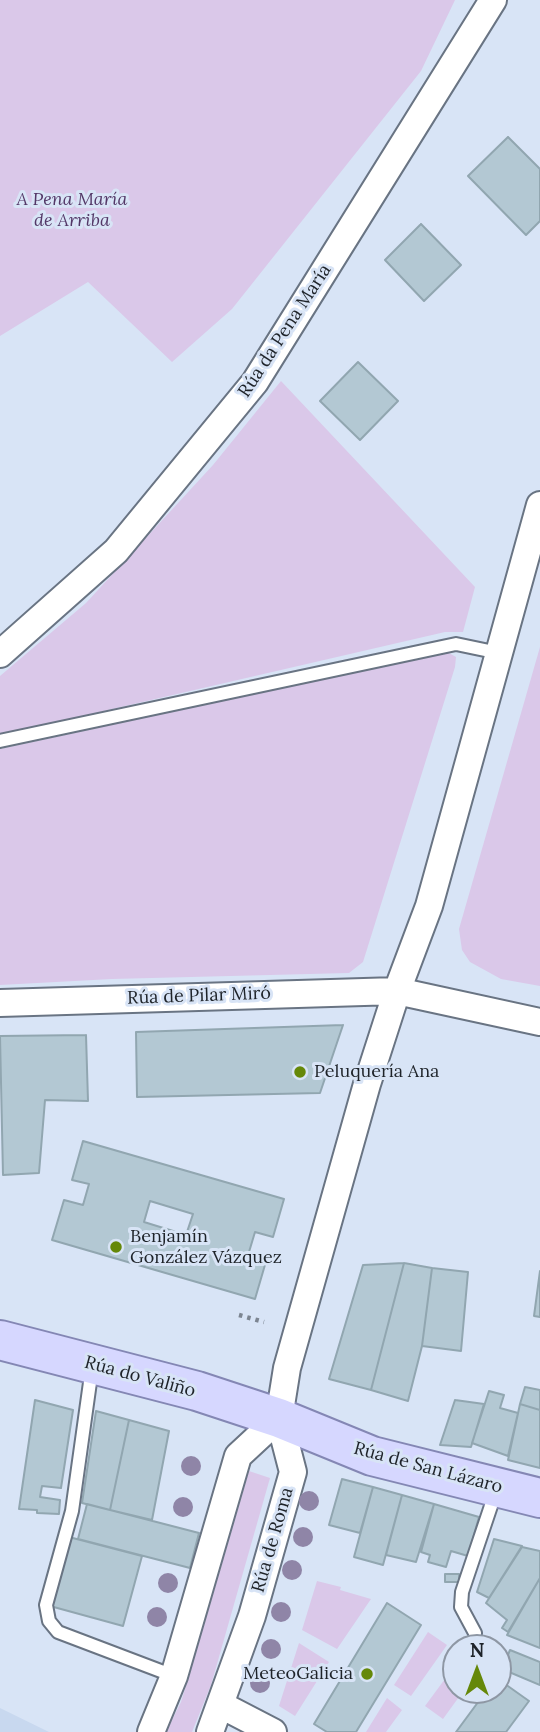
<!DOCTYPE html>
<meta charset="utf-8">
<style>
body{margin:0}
#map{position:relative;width:540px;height:1732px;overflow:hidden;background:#d8e4f6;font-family:Lora,serif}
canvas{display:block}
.north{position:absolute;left:442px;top:1634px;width:70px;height:70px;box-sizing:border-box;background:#d8e4f6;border:2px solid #8e97a4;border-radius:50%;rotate:0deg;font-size:19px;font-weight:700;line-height:28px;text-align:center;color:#1e2329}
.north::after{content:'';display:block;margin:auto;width:24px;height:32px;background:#658809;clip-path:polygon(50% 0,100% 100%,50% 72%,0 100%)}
</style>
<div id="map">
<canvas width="540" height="1732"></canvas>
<div class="north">N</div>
</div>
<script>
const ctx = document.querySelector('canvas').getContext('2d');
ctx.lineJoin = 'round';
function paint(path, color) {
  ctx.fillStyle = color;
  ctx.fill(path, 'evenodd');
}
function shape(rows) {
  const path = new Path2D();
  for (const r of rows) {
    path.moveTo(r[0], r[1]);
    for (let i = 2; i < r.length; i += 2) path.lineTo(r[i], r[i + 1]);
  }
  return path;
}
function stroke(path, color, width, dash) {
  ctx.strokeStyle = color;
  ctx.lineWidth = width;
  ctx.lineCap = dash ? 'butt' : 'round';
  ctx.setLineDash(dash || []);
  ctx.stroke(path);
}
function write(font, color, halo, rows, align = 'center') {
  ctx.font = font + ' Lora,serif';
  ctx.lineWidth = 6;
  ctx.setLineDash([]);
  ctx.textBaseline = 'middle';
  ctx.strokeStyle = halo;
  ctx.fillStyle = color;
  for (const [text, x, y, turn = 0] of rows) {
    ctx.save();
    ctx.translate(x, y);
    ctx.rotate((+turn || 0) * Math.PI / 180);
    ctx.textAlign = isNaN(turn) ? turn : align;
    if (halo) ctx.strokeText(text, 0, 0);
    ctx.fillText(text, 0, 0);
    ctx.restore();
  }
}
const built = shape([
 [0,1708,49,1732,0,1732]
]);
const green = shape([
 [0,0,455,0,421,71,232,309,172,362,88,282,0,336],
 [281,381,475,587,463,632,445,632,0,735,0,676,86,603,213,465],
 [540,647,540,986,501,979,470,962,462,950,459,929],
 [447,652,456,657,455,667,363,962,349,973,112,979,0,985,0,749],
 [249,1471,270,1478,211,1685,192,1732,166,1732,181,1702,189,1676],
 [317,1581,341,1587,340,1590,371,1599,337,1649,302,1630],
 [428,1632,447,1645,411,1696,394,1685],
 [299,1643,329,1662,295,1716,279,1706],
 [456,1664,456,1690,464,1690,443,1719,425,1706],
 [387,1698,402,1710,386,1732,366,1732]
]);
const building = shape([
 [508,137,540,169,540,221,526,235,468,176,508,137],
 [421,224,461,265,424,301,385,260,421,224],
 [358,362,398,401,360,440,320,401,358,362],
 [343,1025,320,1093,137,1097,136,1032,343,1025],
 [86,1035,88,1101,45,1100,39,1173,3,1175,0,1036,86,1035],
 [83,1141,284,1199,273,1237,255,1232,249,1252,267,1258,255,1299,52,1240,64,1200,83,1205,89,1184,72,1180,83,1141],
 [150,1201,193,1214,186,1235,144,1222,150,1201],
 [404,1263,371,1390,329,1379,363,1265,404,1263],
 [404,1263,432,1268,422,1346,408,1401,371,1390,404,1263],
 [432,1268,468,1272,461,1351,422,1346,432,1268],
 [540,1271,540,1317,534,1316,540,1271],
 [525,1387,540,1390,540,1410,520,1404,525,1387],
 [489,1391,504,1395,500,1408,518,1413,508,1456,472,1443,489,1391],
 [35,1400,73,1410,61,1488,42,1486,40,1497,60,1500,59,1514,37,1513,37,1510,19,1509,35,1400],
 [455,1400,484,1404,471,1447,440,1445,455,1400],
 [520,1404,540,1410,540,1468,508,1460,520,1404],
 [96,1411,129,1420,110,1510,82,1503,96,1411],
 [129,1420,169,1431,152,1520,110,1510,129,1420],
 [342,1479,373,1487,360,1533,329,1525,342,1479],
 [373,1487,402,1495,383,1565,354,1557,373,1487],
 [402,1495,434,1504,416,1562,386,1555,402,1495],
 [87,1504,199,1533,190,1568,78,1539,87,1504],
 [434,1504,479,1517,468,1556,451,1551,446,1567,428,1562,430,1555,421,1552,434,1504],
 [69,1537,142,1556,123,1626,50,1606,69,1537],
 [494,1539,522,1546,489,1598,477,1592,494,1539],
 [522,1547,540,1551,540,1578,508,1632,502,1628,507,1620,486,1603,522,1547],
 [445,1574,459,1574,459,1582,445,1582,445,1574],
 [540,1578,540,1648,507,1635,540,1578],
 [387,1603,421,1625,356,1732,327,1732,314,1724,387,1603],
 [510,1650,540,1662,540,1685,502,1669,510,1650],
 [498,1679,529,1701,506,1732,456,1732,487,1690,498,1690,498,1679]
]);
const path = shape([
 [239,1315,264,1322]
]);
const service = shape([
 [0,741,456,644,499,653],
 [92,1368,72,1511,46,1605,49,1621,58,1632,174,1676],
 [475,1633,461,1607,462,1592,496,1491]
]);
const minor = shape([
 [0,654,116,551,255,382,493,0],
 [0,1003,397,991,540,1022],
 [221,1705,273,1732],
 [151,1732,174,1676,238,1456,279,1418],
 [210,1732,252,1616,293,1472,279,1418,287,1368,367,1084,397,991,429,906,540,505]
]);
const primary = shape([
 [0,1340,197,1391,279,1418,372,1456,540,1498]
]);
const trees = [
 [191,1466],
 [309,1501],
 [183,1507],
 [303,1537],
 [292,1570],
 [168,1583],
 [281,1612],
 [157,1617],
 [271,1649],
 [260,1683]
];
const markers = [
 [300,1072,7,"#658809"],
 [116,1247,7,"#658809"],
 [367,1674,7,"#658809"]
];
const parkNames = [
 ["A Pena María",72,200],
 ["de Arriba",72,221]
];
const streetNames = [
 ["Rúa da Pena María",285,331,-57],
 ["Rúa de Pilar Miró",199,996,-2],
 ["Rúa do Valiño",140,1377,15],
 ["Rúa de San Lázaro",428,1468,15],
 ["Rúa de Roma",273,1540,-74]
];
const poiNames = [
 ["Peluquería Ana",314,1072],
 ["Benjamín",130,1237],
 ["González Vázquez",130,1258],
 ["MeteoGalicia",353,1674,"right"]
];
paint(built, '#c8d8ef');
paint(green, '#dac8e9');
paint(building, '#b3c8d3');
stroke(building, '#91a6b0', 2);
stroke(service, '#697483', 16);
stroke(minor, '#697483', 30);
stroke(primary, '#8487b4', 42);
stroke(path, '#7c8591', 4.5, [3.5, 5]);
stroke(service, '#fff', 12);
stroke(minor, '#fff', 26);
stroke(primary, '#d6d7ff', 38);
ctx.fillStyle = '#8f85a7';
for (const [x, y] of trees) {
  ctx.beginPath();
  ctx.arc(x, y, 10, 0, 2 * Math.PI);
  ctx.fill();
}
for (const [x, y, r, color] of markers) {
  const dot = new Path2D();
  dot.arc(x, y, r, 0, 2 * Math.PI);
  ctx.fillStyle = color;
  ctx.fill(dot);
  stroke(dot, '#d8e4f6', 2.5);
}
write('italic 18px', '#533767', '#d8e4f6', parkNames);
write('18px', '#1e2329', '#d8e4f6', streetNames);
write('18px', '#1e2329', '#d8e4f6', poiNames, 'left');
</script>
